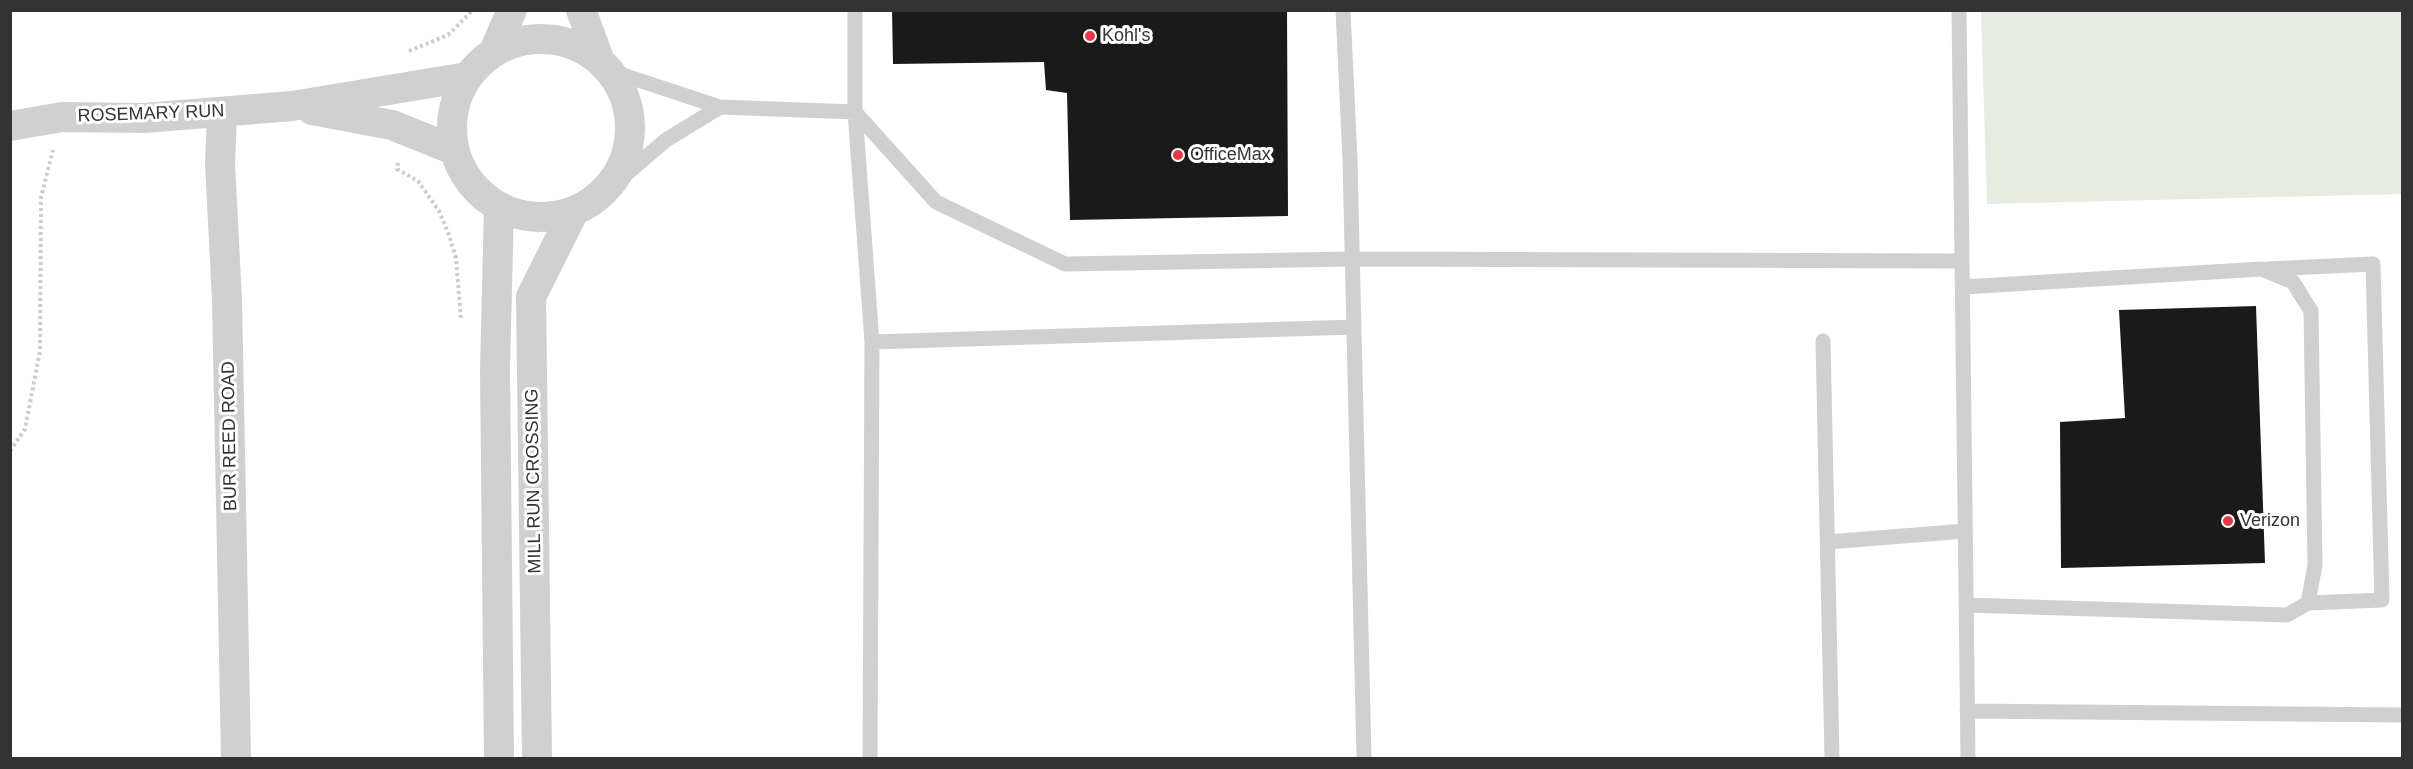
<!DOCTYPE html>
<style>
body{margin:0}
#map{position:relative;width:2413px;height:769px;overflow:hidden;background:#fff;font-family:Helvetica,sans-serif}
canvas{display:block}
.frame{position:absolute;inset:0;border:12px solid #333;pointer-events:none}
</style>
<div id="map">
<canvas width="2413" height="769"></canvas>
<div class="frame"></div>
</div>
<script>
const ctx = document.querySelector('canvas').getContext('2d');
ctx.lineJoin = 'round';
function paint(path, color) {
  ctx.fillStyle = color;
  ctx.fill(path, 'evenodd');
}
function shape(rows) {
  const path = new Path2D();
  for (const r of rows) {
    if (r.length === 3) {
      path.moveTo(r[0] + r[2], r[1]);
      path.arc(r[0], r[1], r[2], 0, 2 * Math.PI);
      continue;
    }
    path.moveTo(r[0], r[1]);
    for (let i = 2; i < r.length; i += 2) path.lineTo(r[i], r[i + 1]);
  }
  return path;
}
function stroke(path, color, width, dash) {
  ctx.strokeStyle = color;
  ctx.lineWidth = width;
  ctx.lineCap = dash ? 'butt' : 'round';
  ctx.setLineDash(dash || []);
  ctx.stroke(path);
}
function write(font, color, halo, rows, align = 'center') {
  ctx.font = font + ' Helvetica,sans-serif';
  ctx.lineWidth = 6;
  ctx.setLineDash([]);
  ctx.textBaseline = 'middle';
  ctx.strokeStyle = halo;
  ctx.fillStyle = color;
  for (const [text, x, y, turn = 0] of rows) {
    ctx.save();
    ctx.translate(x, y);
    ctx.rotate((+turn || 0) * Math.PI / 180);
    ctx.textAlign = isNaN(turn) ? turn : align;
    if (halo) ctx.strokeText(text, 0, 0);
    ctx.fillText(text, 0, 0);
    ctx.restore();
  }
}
const green = shape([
 [1981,11,2402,11,2402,194,1987,204]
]);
const building = shape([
 [892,10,1287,10,1288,216,1070,220,1067,93,1046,90,1044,62,893,64],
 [2256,306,2265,563,2061,568,2060,422,2125,418,2119,310]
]);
const path = shape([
 [409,51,448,35,473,10],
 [398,163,397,169,418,181,439,211,449,235,456,258,461,319],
 [10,451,25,429,40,351,41,197,53,150]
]);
const service = shape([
 [1343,10,1350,160,1364,758],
 [1959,10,1968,758],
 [720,107,855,112,855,10],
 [604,193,666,140,720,107,608,70],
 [2267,269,2373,264,2382,600,2308,603],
 [1963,287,2262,269,2293,282,2311,311,2315,565,2308,603,2287,615,1966,605],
 [1823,341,1832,758],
 [872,342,1354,327],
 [1828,542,1965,531],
 [1967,711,2402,715],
 [870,758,872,342,855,112,936,202,1065,264,1352,259,1962,261]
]);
const minor = shape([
 [581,10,599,59],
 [541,128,89],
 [494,51,512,10],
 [312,110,392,125,454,150],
 [222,113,220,164,227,300,236,758],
 [10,126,62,117,144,118,292,106,467,77],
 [499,758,495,370,499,207],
 [537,758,531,297,573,213]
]);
const markers = [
 [1090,36,6,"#e63946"],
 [1178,155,6,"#e63946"],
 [2228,521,6,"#e63946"]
];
const poiNames = [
 ["Kohl's",1102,36],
 ["OfficeMax",1190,155],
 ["Verizon",2240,521]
];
const streetNames = [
 ["ROSEMARY RUN",151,114,-2],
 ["BUR REED ROAD",230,436,-91],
 ["MILL RUN CROSSING",534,481,-91]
];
paint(green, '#e6ecdf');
paint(building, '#1a1a1a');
stroke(path, '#cdcdcd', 4, [3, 3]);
stroke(service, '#d0d0d0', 15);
stroke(minor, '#d0d0d0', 30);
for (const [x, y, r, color] of markers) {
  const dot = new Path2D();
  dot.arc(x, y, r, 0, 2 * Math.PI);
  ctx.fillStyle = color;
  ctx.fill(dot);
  stroke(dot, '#fff', 2);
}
write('18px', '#333', '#fff', poiNames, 'left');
write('18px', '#333', '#fff', streetNames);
</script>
